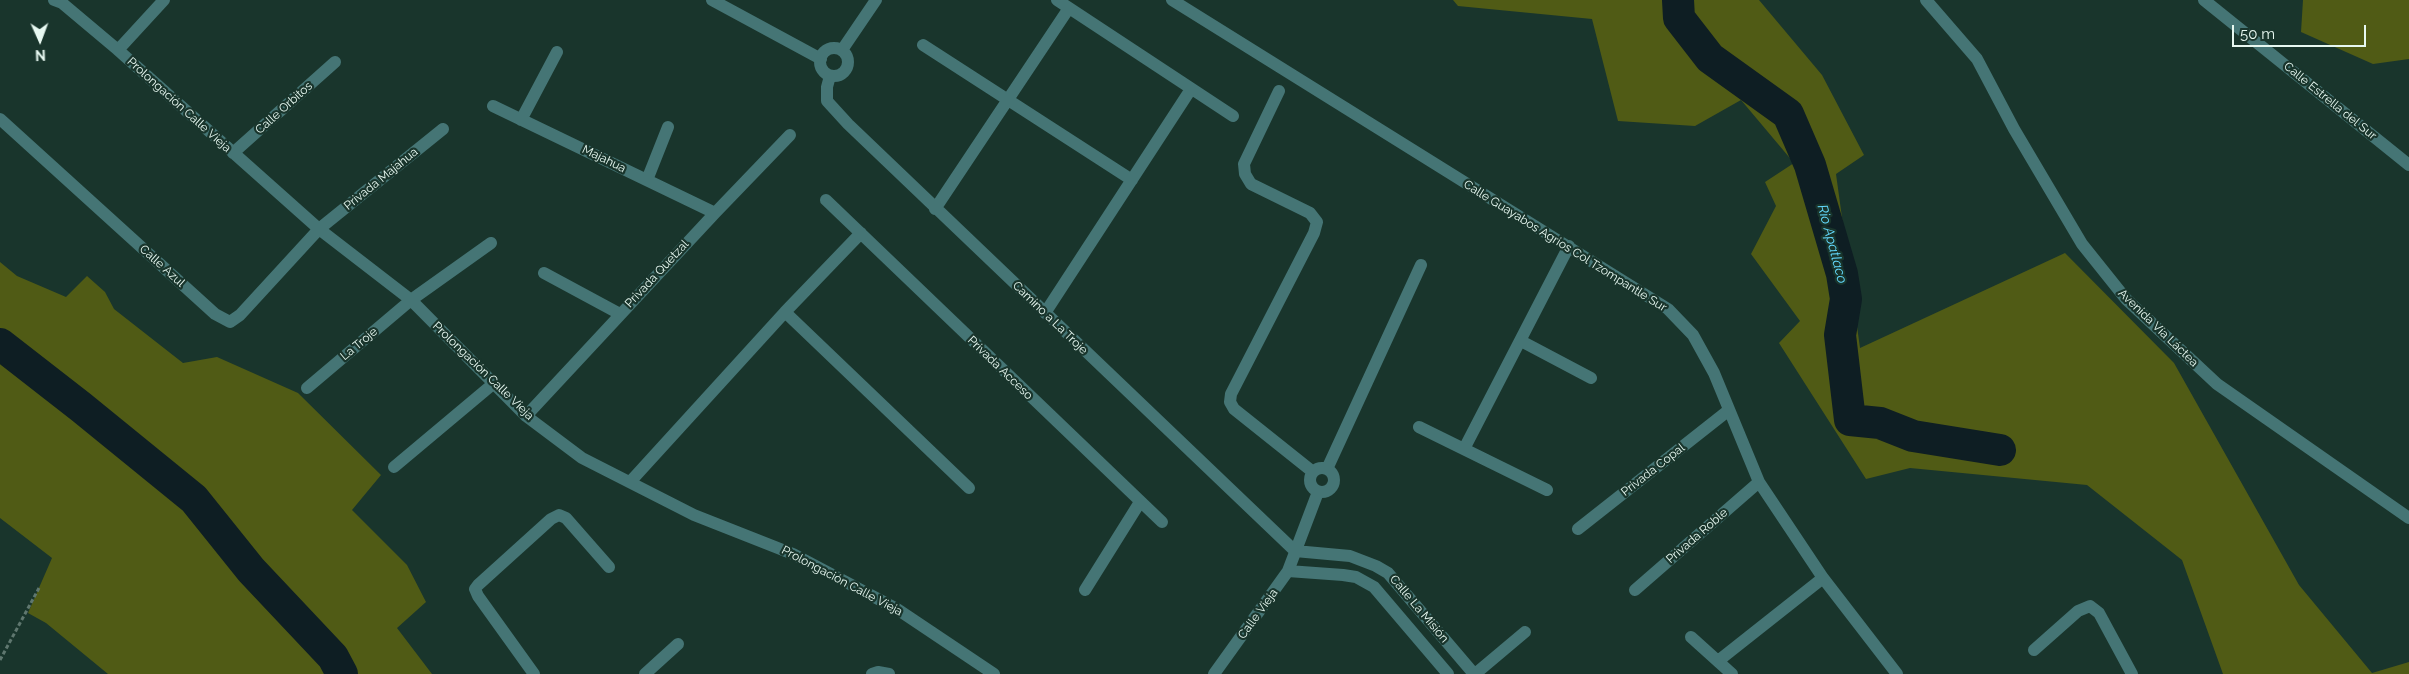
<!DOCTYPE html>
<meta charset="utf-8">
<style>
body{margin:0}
#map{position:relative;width:2409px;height:674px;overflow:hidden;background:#19352c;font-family:Raleway,sans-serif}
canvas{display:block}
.north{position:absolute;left:15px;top:15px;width:50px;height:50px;-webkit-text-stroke:4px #19352c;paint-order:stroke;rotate:178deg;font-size:14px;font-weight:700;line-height:20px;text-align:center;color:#e7f8f1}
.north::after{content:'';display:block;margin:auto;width:18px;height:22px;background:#e7f8f1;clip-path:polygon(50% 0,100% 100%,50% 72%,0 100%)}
.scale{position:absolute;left:2232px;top:25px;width:134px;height:22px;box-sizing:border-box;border:2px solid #e7f8f1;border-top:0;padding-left:6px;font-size:15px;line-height:18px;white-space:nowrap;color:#e7f8f1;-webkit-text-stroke:4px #19352c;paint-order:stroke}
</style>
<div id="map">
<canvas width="2409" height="674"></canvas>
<div class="north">N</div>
<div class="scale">50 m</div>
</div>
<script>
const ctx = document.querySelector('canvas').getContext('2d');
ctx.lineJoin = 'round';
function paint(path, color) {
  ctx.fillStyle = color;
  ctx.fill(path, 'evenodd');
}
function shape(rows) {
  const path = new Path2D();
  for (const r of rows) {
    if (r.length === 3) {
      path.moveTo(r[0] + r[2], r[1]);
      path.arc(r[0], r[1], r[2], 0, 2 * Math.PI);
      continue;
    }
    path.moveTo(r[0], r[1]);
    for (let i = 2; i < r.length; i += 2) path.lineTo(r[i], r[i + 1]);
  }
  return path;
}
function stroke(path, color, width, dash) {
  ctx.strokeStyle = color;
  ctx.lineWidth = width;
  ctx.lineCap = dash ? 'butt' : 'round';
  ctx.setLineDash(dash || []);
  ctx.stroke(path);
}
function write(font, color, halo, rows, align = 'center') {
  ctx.font = font + ' Raleway,sans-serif';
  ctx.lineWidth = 4.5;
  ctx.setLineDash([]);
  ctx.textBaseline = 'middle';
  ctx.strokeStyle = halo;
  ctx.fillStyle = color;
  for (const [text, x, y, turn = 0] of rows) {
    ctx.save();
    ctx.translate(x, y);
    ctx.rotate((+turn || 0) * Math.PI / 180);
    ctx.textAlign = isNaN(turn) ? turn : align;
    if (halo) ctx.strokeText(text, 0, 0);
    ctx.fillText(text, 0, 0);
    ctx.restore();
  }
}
const forest = shape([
 [1453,0,1759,0,1822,75,1864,155,1836,174,1860,348,2065,253,2174,363,2299,585,2372,673,2409,662,2409,674,2223,674,2182,560,2087,485,1910,468,1866,479,1779,343,1800,321,1751,254,1776,206,1765,182,1794,163,1741,100,1695,126,1618,121,1592,19,1458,6],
 [2303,0,2409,0,2409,59,2373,64,2301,32],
 [0,262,17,276,66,297,87,276,105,292,114,309,183,363,217,357,298,393,381,475,352,510,407,565,426,602,397,628,432,674,108,674,46,623,28,613,52,558,0,518]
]);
const river = shape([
 [1678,0,1679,18,1710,58,1788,114,1810,165,1842,274,1846,299,1840,335,1850,420,1880,423,1913,436,2000,450],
 [0,344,81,407,194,499,251,570,333,657,342,674]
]);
const path = shape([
 [0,660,39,588]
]);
const minor = shape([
 [54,0,62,3,118,50,319,229,411,300,526,416,582,458,694,515,793,554,897,609,994,674],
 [712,0,821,59],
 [1057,0,1233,116],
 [1172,0,1668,309,1693,335,1714,373,1759,482,1823,578,1897,674],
 [1926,0,1977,59,2014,129,2082,244,2126,299,2217,384,2409,518],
 [2204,0,2409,165],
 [923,45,1132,180],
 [834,62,14],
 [118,50,164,0],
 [842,50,876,0],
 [830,76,827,87,827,101,848,124,1295,551],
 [1279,91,1244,164,1245,174,1251,184,1310,213,1317,222,1314,233,1231,394,1230,402,1234,409,1313,472],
 [493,106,715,213],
 [0,119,215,314,230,322,240,315,319,229,443,129],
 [521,120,557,52],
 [233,153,335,62],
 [647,180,668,127],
 [826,200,1162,522],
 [935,209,1069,8],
 [544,273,620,314],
 [785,312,969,488],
 [1045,313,1191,89],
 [1521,341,1591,378],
 [307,388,411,300,491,243],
 [526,416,715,213,790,135],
 [1419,427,1547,490],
 [1464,449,1569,246],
 [394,467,493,384],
 [1322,480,12],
 [1327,469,1421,265],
 [630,482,785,312,861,233],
 [1578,529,1729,410],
 [1295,551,1350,556,1376,566,1388,573,1474,674],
 [1288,571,1343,575,1356,577,1374,587,1448,674],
 [1085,590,1140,502],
 [1635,590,1759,482],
 [1691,637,1732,674],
 [2034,650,2078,611,2090,606,2099,613,2132,674],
 [1718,661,1823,578],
 [534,674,478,596,475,589,478,585,551,519,559,515,566,518,609,567],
 [645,674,678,644],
 [872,674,878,672,889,674],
 [1214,674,1288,571,1318,492],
 [1475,674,1525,632]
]);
const streetNames = [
 ["Calle Estrella del Sur",2330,101,39],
 ["Prolongación Calle Vieja",179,105,42],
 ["Calle Orbitos",284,108,-42],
 ["Majahua",604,159,26],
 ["Privada Majahua",381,179,-39],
 ["Calle Guayabos Agrios Col Tzompantle Sur",1565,246,32],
 ["Calle Azul",162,266,42],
 ["Privada Quetzal",657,274,-47],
 ["Camino a La Troje",1050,318,44],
 ["Avenida Vía Láctea",2158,328,44],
 ["La Troje",359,344,-40],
 ["Privada Acceso",1000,368,44],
 ["Prolongación Calle Vieja",483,371,44],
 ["Privada Copal",1653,470,-38],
 ["Privada Roble",1697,536,-41],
 ["Prolongación Calle Vieja",842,581,28],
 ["Calle La Misión",1419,609,50],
 ["Calle Vieja",1258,614,-54]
];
const waterNames = [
 ["Rio Apatlaco",1832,244,75]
];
paint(forest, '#505b15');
stroke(river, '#0e1e23', 32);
stroke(path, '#5f776f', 3, [4, 2.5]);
stroke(minor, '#457575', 12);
write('12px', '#e7f8f1', '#19352c', streetNames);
write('italic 14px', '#64daff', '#19352c', waterNames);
</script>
